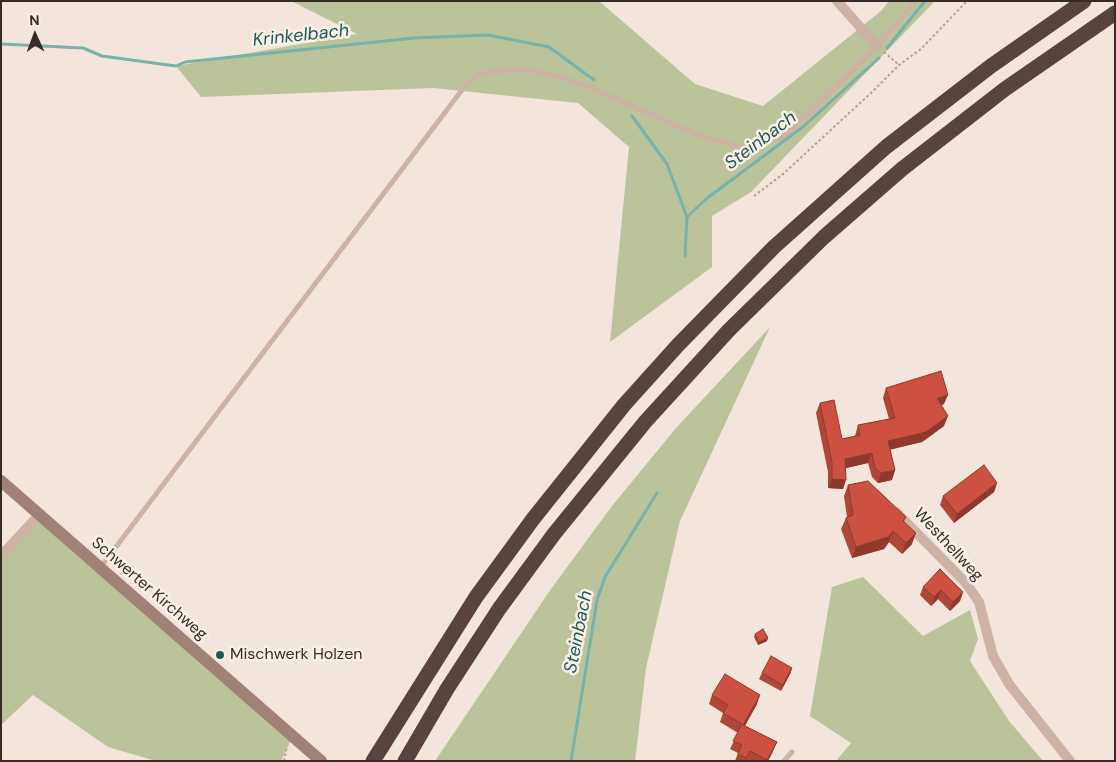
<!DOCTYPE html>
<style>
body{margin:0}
#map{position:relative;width:1116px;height:762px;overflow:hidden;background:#f3e5db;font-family:"DM Sans",sans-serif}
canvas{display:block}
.frame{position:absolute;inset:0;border:2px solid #382b27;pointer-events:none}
.north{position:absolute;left:10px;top:10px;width:50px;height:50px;-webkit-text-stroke:4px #faf0e8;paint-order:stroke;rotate:358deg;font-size:14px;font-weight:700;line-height:20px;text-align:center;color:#382b27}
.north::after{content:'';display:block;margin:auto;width:18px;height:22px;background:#382b27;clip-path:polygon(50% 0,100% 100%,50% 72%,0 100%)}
</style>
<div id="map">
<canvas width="1116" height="762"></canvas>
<div class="frame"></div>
<div class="north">N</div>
</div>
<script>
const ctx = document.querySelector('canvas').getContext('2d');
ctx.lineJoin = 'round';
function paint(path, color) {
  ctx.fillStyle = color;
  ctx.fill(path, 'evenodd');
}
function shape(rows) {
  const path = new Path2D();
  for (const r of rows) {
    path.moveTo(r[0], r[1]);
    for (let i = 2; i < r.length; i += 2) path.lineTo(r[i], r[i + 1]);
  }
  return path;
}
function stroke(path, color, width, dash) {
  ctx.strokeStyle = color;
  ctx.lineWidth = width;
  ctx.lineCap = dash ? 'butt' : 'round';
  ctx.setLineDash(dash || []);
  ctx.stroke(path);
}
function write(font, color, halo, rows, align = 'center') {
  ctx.font = font + ' "DM Sans",sans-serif';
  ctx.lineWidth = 5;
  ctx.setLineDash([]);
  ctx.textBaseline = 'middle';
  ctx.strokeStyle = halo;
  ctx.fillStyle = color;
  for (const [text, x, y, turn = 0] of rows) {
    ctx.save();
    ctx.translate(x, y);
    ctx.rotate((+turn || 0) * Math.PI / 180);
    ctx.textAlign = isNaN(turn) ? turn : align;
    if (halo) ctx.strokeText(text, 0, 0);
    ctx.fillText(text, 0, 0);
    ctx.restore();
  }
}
const green = shape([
 [291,1,599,1,695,84,763,106,881,11,889,1,935,1,751,192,712,216,712,267,610,342,629,147,578,103,433,88,201,97,176,66,357,34],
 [770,327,680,521,646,668,635,761,435,761,551,589,612,506,676,428],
 [40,514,293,736,281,761,156,761,108,747,33,695,1,725,1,556],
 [863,577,923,636,970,610,978,639,970,661,1009,721,1043,761,836,761,851,743,810,716,832,587]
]);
const stream = shape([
 [1,44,83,48,102,56,176,66,185,62,414,38,488,35,549,47,594,80],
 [887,48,925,1],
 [632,116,667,164,687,217],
 [685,256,687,217,706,199,804,126,879,58],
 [571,761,597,600,605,577,657,493]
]);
const path = shape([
 [884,52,899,65],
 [754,196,783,174,871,93,899,65,921,49,967,1],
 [284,761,287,747]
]);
const lane = shape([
 [100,568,465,86,480,74,495,71,529,70,564,78,594,89,700,136,736,146,751,147,780,138,798,124,877,46,916,1],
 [784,761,792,752]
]);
const street = shape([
 [837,1,877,46],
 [896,512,966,583,979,602,993,656,1009,684,1070,761],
 [1,556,40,514]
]);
const secondary = shape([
 [1,481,321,761]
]);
const highway = shape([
 [373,761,476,597,533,519,624,405,678,345,774,247,886,147,991,66,1084,1],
 [405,761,447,689,499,609,554,534,645,422,729,330,824,237,902,169,1005,89,1115,13]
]);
const wall = shape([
 [886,388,944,404,941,405,944,426,922,442,890,449,895,470,892,480,878,483,872,477,868,463,846,468,843,489,828,488,828,472,816,413,820,403,842,439,855,436,858,425,889,419,883,398],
 [997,483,994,492,954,523,940,505,943,496],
 [848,485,906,517,904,522,912,544,902,554,889,542,884,549,852,558,841,529,846,518,847,517,844,496],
 [923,587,963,592,960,601,950,611,938,599,931,606,920,595],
 [755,634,767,641,758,645,754,637],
 [792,668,790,674,781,691,759,679,762,673],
 [712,695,757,704,745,726,777,742,773,751,768,761,748,761,747,760,746,761,735,761,738,753,730,749,738,733,720,722,723,713,709,704]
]);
const shadedWall = shape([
 [948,395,944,404,933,408,937,398],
 [948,416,944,426,922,442,885,451,888,441],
 [872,453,868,463,842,469,845,459],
 [895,470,892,480,878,483,881,473],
 [832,479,846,480,843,489,828,488],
 [997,483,994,492,954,523,957,514],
 [893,531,889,542,884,549,852,558,856,547],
 [916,533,912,544,902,554,906,543],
 [941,590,938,599,931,606,934,597],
 [963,592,960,601,950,611,953,602],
 [768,638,767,641,758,645,759,642],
 [792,668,790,674,781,691,783,685],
 [760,695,757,704,740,734,743,725],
 [777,742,773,751,768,761,767,761]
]);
const building = shape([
 [941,371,948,395,937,398,948,416,926,432,888,441,895,470,881,473,875,468,872,453,845,459,846,480,832,479,832,463,820,403,834,400,842,439,860,435,858,425,895,418,886,388,941,371],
 [984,465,997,483,957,514,943,496,984,465],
 [868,481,906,517,903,521,916,533,906,543,893,531,888,537,856,547,846,518,853,515,848,485,868,481],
 [940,569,963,592,953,602,941,590,934,597,923,587,940,569],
 [763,629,768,638,759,642,755,634,763,629],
 [771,656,792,668,783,685,762,673,771,656],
 [725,674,760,695,743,725,777,742,767,760,750,751,746,758,738,754,742,745,733,741,742,724,723,713,728,705,712,695,725,674]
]);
const markers = [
 [220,655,5,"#1b5b58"]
];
const streetNames = [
 ["Westhellweg",948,545,47],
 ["Schwerter Kirchweg",149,589,41]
];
const poiNames = [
 ["Mischwerk Holzen",230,655]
];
const waterNames = [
 ["Krinkelbach",301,36,-6],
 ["Steinbach",761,141,-37],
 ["Steinbach",579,632,-79]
];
paint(green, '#bac39a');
stroke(stream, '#78b2ad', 3);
stroke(path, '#b89d90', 2, [2.5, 2.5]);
stroke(lane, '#ccb3a6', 5);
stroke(street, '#ccb3a6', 10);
stroke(secondary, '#a08177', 12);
stroke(highway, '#59433e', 15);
paint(wall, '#af4637');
paint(shadedWall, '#8f392d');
paint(building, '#cc5140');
stroke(building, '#8f392d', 1);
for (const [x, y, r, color] of markers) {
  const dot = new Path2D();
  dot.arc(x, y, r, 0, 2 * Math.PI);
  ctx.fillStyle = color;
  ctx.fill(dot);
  stroke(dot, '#faf0e8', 2);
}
write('16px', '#382b27', '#faf0e8', streetNames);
write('16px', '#382b27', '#faf0e8', poiNames, 'left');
write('italic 18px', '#1b5b58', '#faf0e8', waterNames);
</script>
